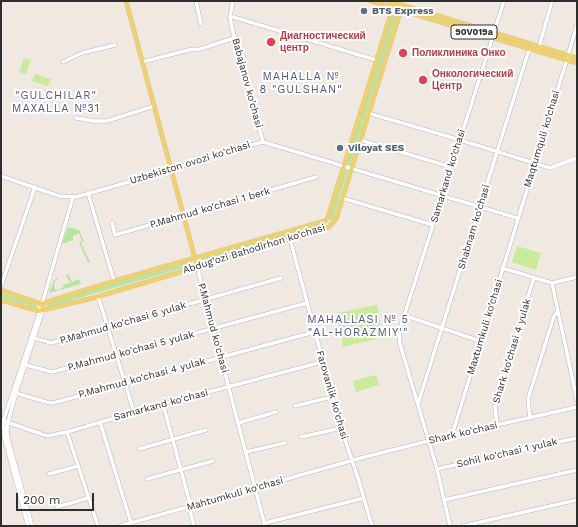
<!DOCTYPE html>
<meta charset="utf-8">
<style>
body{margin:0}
#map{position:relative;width:578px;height:527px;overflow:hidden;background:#efe9e1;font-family:"Work Sans",sans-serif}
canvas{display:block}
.frame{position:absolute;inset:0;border:2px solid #2e2e2e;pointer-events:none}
.scale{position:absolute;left:16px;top:493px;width:78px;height:18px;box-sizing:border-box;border:2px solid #2e2e2e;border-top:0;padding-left:5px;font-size:12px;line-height:14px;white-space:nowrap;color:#2e2e2e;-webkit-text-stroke:3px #fff;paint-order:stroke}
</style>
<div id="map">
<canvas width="578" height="527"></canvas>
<div class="frame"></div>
<div class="scale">200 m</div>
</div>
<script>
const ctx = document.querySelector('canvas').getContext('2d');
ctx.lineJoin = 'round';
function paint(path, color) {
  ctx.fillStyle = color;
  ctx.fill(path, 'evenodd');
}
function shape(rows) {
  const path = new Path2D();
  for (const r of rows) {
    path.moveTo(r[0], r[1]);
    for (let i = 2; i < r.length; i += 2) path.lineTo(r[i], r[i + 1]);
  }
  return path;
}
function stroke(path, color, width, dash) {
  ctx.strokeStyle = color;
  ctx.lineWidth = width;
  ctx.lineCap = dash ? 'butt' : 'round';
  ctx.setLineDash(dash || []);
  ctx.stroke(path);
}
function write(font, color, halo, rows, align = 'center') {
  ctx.font = font + ' "Work Sans",sans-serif';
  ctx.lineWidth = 4;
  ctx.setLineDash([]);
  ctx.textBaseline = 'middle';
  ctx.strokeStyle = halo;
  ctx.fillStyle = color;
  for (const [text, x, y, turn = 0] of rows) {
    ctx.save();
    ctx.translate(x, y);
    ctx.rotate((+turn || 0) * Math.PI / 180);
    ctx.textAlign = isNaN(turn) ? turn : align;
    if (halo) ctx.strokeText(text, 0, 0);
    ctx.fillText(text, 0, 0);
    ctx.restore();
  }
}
const green = shape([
 [393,12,397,14,350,165,349,165,346,164],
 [344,169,348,170,333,219,331,220,328,218],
 [319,224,320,225,319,228,203,261,202,258],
 [68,227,79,230,84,241,81,243,90,262,88,263,79,242,82,241,79,233,73,236,73,240,62,244],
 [189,262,190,266,48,307,47,303],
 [68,274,72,282,79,279,81,284,49,293,54,280,58,278,58,279,55,281,54,286,55,289,59,290,63,287,64,284,69,283,71,285,66,275],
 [1,293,36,304,37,308,1,297]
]);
const pitch = shape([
 [24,58,31,60,26,74,19,72],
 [35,74,51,79,48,86,32,81],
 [517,246,541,253,536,270,512,262],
 [377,305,383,337,343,347,336,313],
 [376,375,379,385,356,392,353,381]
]);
const minor = shape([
 [196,1,201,24],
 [233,1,230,17,232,28,263,142],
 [230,17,233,17,376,60],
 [494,32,504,1],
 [539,47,552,1],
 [568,55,577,25],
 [63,62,82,53,115,45],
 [142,62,189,50,200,49,234,38],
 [368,113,460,140,550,168,577,158],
 [76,118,94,121,107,121,154,106],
 [360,140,451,167],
 [1,176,59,196,76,197,171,170,232,150,263,142,517,218],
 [88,193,114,281],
 [342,198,433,225],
 [112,223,115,235,316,177],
 [290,239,341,428,358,478,372,526],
 [197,266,265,526],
 [502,268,552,283,577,277],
 [552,283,577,400],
 [1,286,35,187],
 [98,296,134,412],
 [403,315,480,341],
 [34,338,51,343,281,278],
 [26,365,52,372,307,303],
 [16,393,46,402,53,403,314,332],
 [163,404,191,507],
 [418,404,497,152,528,53,531,49],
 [295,406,332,397],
 [530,418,528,399,554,316,558,311],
 [1,420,47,436,67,432,163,404,322,362],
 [100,422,131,523],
 [238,423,276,412],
 [4,424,4,436,28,526],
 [497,425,495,406,534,277],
 [1,428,40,311,73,197],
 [67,432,98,526],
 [452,435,567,59],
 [301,437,341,428],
 [139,449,206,430],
 [246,452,285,443],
 [437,469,577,438],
 [49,474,78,466],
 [147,479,213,461],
 [444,500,577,470],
 [57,507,88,498],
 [189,507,194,526],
 [265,523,364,498],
 [32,526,7,435,8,422,16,393,43,310],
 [120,526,361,458,452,435,577,407],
 [450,526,437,469,400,344,399,332,493,36],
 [463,526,577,500]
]);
const major = shape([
 [126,1,197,266],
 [371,1,577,63],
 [389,1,577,58],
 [1,290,42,304,44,303,114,281,325,221,328,217,395,1],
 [1,300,39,311,43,310,42,304],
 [43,310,93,298,295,238,329,227,336,219,399,16,402,1]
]);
const markers = [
 [364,11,4,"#5c6f8a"],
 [271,42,5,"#e0444e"],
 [403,53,5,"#e0444e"],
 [423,80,5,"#e0444e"],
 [340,148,4,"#5c6f8a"]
];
const shields = [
 [474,32,46]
];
const shieldNames = [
 ["90V019a",474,32]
];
const serviceNames = [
 ["BTS Express",372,11],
 ["Viloyat SES",348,148]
];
const healthNames = [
 ["Диагностический",280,36],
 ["центр",280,48],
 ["Поликлиника Онко",412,53],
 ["Онкологический",432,74],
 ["Центр",432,86]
];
const streetNames = [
 ["Babajanov ko'chasi",247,83,75],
 ["Maqtumquli ko'chasi",542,139,-73],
 ["Uzbekiston ovozi ko'chasi",190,163,-17],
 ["Samarkand ko’chasi",448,176,-73],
 ["P.Mahmud ko'chasi 1 berk",210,208,-16],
 ["Shabnam ko’chasi",474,227,-73],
 ["Abdug’ozi Bahodirhon ko’chasi",254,249,-17],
 ["P.Mahmud ko'chasi 6 yulak",123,323,-16],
 ["Mаxtumkuli ko'chasi",485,327,-73],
 ["P.Mahmud ko'chasi",213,328,75],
 ["P.Mahmud ko'chasi 5 yulak",131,351,-15],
 ["Shark ko'chasi 4 yulak",512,351,-73],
 ["P.Mahmud ko'chasi 4 yulak",142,378,-15],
 ["Farovanlik ko'chasi",332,395,74],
 ["Samarkand ko'chasi",161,405,-15],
 ["Shark ko'chasi",463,433,-13],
 ["Sohil ko'chasi 1 yulak",507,453,-13],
 ["Mahtumkuli ko'chasi",235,494,-16]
];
const neighbourhoodNames = [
 ["MAHALLA №",301,77],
 ["8 \"GULSHAN\"",301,90],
 ["\"GULCHILAR\"",56,96],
 ["MAXALLA №31",56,109],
 ["MAHALLASI № 5",358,320],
 ["\"АL-HORAZMIY'\"",358,333]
];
paint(green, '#b6e59e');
paint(pitch, '#c9ec9a');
stroke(minor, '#b4b7c1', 4.5);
stroke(major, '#c9c9c9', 5);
stroke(minor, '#fff', 3.5);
stroke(major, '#f2d163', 4);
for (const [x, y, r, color] of markers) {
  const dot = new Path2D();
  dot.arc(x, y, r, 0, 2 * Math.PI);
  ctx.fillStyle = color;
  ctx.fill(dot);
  stroke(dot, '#fff', 1.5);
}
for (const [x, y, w] of shields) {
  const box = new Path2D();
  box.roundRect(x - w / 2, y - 7, w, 14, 3);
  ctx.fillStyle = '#fff';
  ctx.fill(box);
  stroke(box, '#2e2e2e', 1);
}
write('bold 9px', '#2e2e2e', null, shieldNames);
write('bold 10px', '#4e5e75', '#fff', serviceNames, 'left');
write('bold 10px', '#be3a42', '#fff', healthNames, 'left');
write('10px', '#2e2e2e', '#fff', streetNames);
ctx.letterSpacing = '1px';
write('11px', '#4d5680', '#fff', neighbourhoodNames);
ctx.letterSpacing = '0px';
</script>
